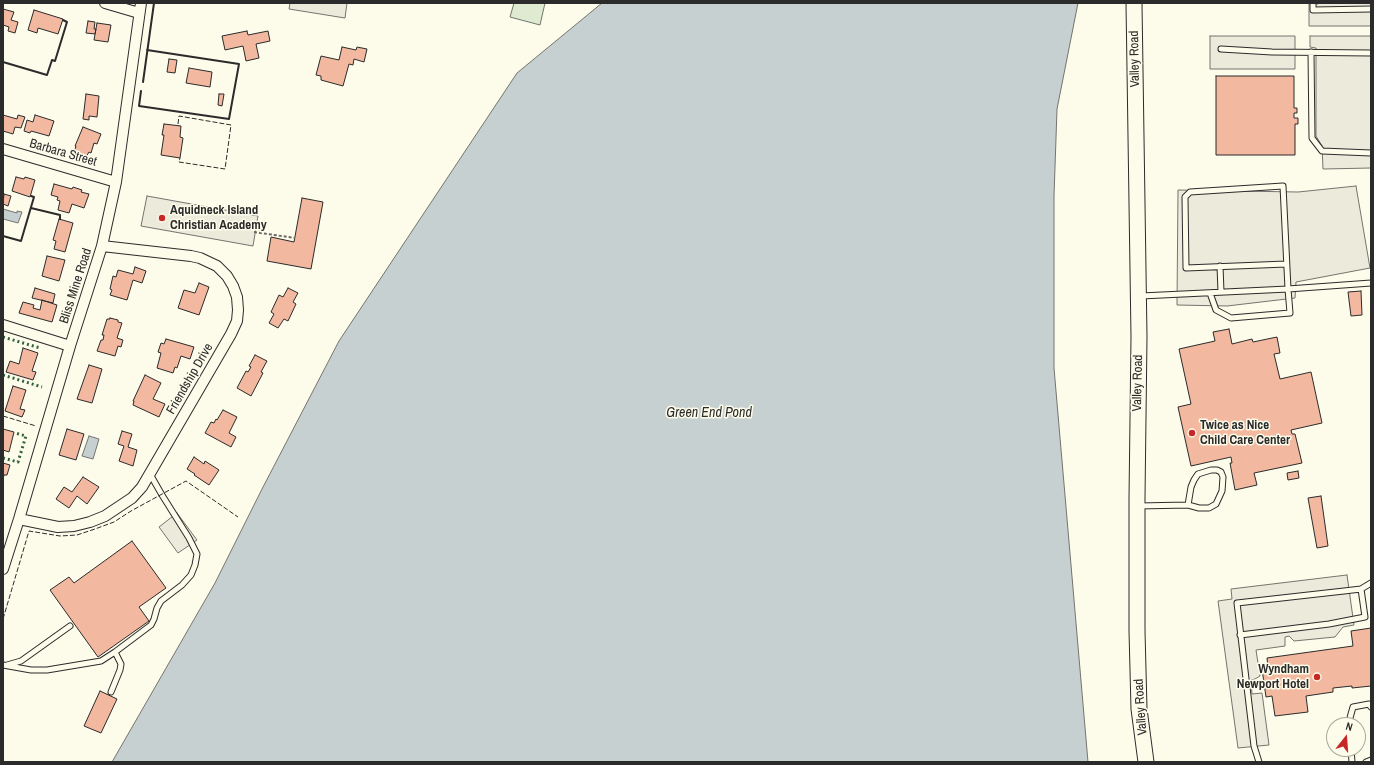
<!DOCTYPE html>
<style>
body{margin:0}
#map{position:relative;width:1374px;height:765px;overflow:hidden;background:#fdfbea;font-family:"Archivo Narrow",sans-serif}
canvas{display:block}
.frame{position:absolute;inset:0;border:4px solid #2b2b2b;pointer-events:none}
.north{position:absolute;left:1326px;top:717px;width:40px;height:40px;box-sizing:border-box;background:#fdfbea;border:1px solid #a9a89e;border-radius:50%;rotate:17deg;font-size:11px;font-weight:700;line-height:16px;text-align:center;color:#2b2b2b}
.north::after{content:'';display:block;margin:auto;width:14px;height:18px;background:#c62828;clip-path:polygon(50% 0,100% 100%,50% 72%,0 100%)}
</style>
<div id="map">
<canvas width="1374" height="765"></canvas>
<div class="frame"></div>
<div class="north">N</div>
</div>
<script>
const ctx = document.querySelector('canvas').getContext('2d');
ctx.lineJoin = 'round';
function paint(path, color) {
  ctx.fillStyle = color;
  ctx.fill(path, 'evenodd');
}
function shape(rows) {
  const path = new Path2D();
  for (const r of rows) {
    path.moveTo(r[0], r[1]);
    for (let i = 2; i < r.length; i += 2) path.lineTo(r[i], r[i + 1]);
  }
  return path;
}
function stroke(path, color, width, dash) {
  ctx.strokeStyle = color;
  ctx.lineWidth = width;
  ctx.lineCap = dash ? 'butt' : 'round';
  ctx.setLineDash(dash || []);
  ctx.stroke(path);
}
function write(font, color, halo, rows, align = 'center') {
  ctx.font = font + ' "Archivo Narrow",sans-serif';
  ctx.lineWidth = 3;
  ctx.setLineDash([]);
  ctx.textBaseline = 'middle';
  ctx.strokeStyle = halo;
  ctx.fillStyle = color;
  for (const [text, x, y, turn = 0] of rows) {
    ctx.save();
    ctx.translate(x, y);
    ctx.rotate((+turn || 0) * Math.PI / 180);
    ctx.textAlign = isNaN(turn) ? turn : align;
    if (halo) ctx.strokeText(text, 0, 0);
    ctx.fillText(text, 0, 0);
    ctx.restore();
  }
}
const green = shape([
 [514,3,545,3,540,25,510,17,514,3]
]);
const parking = shape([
 [290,3,347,3,345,18,289,9,290,3],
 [1318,3,1371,3,1371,26,1309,26,1309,4,1318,4,1318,3],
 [1210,36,1295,36,1295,69,1210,69,1210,36],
 [1310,36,1371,36,1371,168,1323,169,1322,146,1316,136,1316,48,1310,47,1310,36],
 [1356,186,1370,268,1296,282,1295,298,1227,306,1177,305,1178,190,1298,192,1356,186],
 [147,196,258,216,253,246,141,226,147,196],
 [177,513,197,540,178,553,159,527,177,513],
 [1347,575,1354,625,1343,627,1335,637,1294,641,1289,636,1285,637,1285,646,1256,650,1260,676,1255,679,1251,680,1252,694,1262,693,1269,745,1238,748,1218,601,1232,599,1231,589,1347,575]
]);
const water = shape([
 [602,3,1078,3,1057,109,1054,196,1054,368,1088,762,112,762,215,583,262,489,339,341,517,73,602,3],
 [3,209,17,213,17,211,22,212,18,223,3,219,3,209],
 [89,436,99,439,93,459,82,456,89,436]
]);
const building = shape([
 [3,9,14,12,11,20,18,22,15,33,8,31,9,27,3,25,3,9],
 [34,10,63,19,58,34,38,28,37,33,28,30,34,10],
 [88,21,95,22,94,29,96,29,95,34,86,33,88,21],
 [97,23,111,25,108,42,94,40,97,23],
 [247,31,248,35,268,31,270,41,256,44,259,58,246,61,243,46,225,50,222,36,247,31],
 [342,47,356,50,357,47,367,49,364,62,354,59,353,65,349,64,343,86,321,80,321,76,316,75,321,56,339,60,342,47],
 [169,59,177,60,175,73,167,72,169,59],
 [189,68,212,72,210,87,186,83,189,68],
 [1216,76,1294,76,1294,108,1297,108,1297,113,1294,113,1294,118,1298,118,1298,124,1295,124,1295,155,1216,155,1216,76],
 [86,94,99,96,97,117,89,116,89,120,83,119,86,94],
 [219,94,224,94,222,106,218,105,219,94],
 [3,115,17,119,18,115,25,117,21,128,15,127,13,134,3,131,3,115],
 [35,115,54,121,49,136,31,131,30,133,24,131,27,120,33,122,35,115],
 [164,124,181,126,180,137,183,138,180,158,161,155,164,135,162,135,164,124],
 [83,127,101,134,97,144,94,143,91,153,89,152,86,157,74,152,76,146,75,146,83,127],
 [16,177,24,179,25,177,35,180,30,197,12,191,16,177],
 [54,184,72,189,73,187,82,190,81,192,89,194,84,208,72,204,69,213,58,210,60,201,57,200,58,197,51,195,54,184],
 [4,194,11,196,8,206,3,204,4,194],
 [302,198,323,202,311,269,267,261,271,237,294,242,302,198],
 [59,219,73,223,65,252,54,249,56,241,53,240,59,219],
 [47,256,65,260,59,281,42,276,47,256],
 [135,267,146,271,142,283,133,280,127,300,110,295,112,290,110,289,113,276,116,277,118,270,133,274,135,267],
 [199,283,209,287,199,315,178,308,184,290,195,293,199,283],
 [35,288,55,294,53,303,32,298,35,288],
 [288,288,298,293,293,302,296,304,288,321,284,319,278,328,269,323,274,314,271,312,279,295,283,297,288,288],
 [1361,291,1362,315,1351,316,1348,292,1361,291],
 [42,300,57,305,52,322,19,313,23,302,34,305,33,308,40,310,42,300],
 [110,318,118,320,118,322,122,323,117,338,123,340,121,347,118,346,115,356,97,351,101,340,103,340,104,335,102,335,107,319,110,319,110,318],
 [1229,329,1232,344,1252,339,1253,342,1277,337,1280,353,1274,354,1280,379,1311,372,1322,423,1291,430,1292,434,1295,434,1302,463,1254,473,1257,485,1235,490,1230,463,1232,463,1231,457,1191,466,1178,407,1191,404,1179,349,1215,341,1213,332,1229,329],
 [166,339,194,347,190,359,181,356,177,368,175,367,173,373,157,368,161,353,158,352,161,343,164,344,166,339],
 [23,348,38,353,32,371,36,372,33,380,6,372,10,361,19,364,23,348],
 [255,355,267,361,261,372,263,373,251,396,237,388,246,371,248,372,251,367,249,366,255,355],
 [89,365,102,369,92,403,77,399,89,365],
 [145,375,161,383,153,399,165,404,159,417,133,405,134,401,133,401,145,375],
 [13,386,26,390,20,409,25,410,22,417,5,411,13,386],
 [223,410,237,417,229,433,236,437,231,447,205,433,211,422,214,423,216,419,217,420,223,410],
 [3,429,14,432,9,452,3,450,3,429],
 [67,429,84,434,76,460,59,455,67,429],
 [122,431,132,434,128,447,137,450,133,466,119,461,124,446,118,444,122,431],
 [194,457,204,464,205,461,219,470,209,485,194,475,195,474,187,469,194,457],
 [3,463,10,465,7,475,4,475,3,479,3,463],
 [1298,471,1299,478,1288,480,1287,473,1298,471],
 [83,477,99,487,87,504,77,496,69,508,56,499,64,487,72,492,83,477],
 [1321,496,1328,546,1317,548,1308,498,1321,496],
 [132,541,166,588,139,607,149,621,98,657,50,590,69,577,74,583,132,541],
 [1371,628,1371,686,1352,688,1352,686,1333,688,1333,692,1306,696,1308,712,1275,716,1272,696,1266,697,1262,669,1268,668,1267,658,1353,646,1351,631,1371,628],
 [100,691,117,699,101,733,84,726,100,691]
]);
const path = shape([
 [254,232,295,238]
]);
const service = shape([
 [1313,3,1313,10,1371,9],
 [1221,49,1272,52,1371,53],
 [1311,52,1312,138,1322,151,1371,153],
 [1220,266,1221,292],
 [1210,293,1216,310,1231,318,1290,313,1288,289,1371,283],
 [1141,296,1288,289,1283,186,1190,192,1185,197,1186,268,1286,264],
 [1138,506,1188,505,1199,508,1209,508,1216,504,1222,491,1223,477,1221,472,1217,470,1211,470,1198,474,1194,480,1191,487,1188,505],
 [1240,635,1329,624,1365,617,1361,589],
 [3,665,31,670,47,670,101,661,115,652,151,625,154,619,157,608,161,601,182,585,191,575,195,565,197,554,189,538,162,495,150,474],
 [7,665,21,661,70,626],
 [111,692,120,670,121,664,115,652],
 [1348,725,1353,707,1369,704,1371,707],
 [1351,749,1352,762],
 [1259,762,1254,746,1237,603,1344,591,1361,589,1371,583],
 [1366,762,1371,760]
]);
const minor = shape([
 [105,3,139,13],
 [3,149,116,182],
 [3,325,70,346],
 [19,519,58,527,74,526,90,522,105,516,132,498,142,487,231,334,237,321,238,310,237,297,233,286,227,276,217,266,200,258,191,256,102,246],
 [3,569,19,519,70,346,102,246,116,182,141,3]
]);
const secondary = shape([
 [1134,3,1139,337,1137,498,1137,631,1139,709,1146,762]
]);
const hedge = shape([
 [3,337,40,348],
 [3,375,42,387],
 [3,458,18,462,26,436,15,433]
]);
const fence = shape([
 [178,124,179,116,231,125,225,169,179,162,180,158],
 [3,416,36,426],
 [3,619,29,531,60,536,77,535,95,529,114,522,131,511,186,481,238,517]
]);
const wall = shape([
 [3,62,47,75,52,60,55,61,67,22,63,20],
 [143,82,154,3],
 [141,91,139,106,229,119,239,64,147,50],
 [31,208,60,215,60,219],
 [3,236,21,241,34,197,31,196]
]);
const markers = [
 [162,218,4,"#c62828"],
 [1192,433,4,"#c62828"],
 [1317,677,4,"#c62828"]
];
const streetNames = [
 ["Valley Road",1135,59,-91],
 ["Barbara Street",63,153,16],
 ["Bliss Mine Road",76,286,-72],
 ["Friendship Drive",190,379,-60],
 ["Valley Road",1138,383,-89],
 ["Valley Road",1141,707,-94]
];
const poiNames = [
 ["Aquidneck Island",170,211],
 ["Christian Academy",170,226],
 ["Twice as Nice",1200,426],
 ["Child Care Center",1200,441],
 ["Wyndham",1309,670,"right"],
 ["Newport Hotel",1309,685,"right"]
];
const waterNames = [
 ["Green End Pond",709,413]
];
paint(green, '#deebd1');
stroke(green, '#74746e', 1);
paint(parking, '#eceadb');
stroke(parking, '#74746e', 1);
paint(water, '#c7d0d0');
stroke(water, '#74746e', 1);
paint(building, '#f2b8a0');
stroke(building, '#2b2b2b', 1);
stroke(service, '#2b2b2b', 7);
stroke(minor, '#2b2b2b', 12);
stroke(secondary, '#2b2b2b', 17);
stroke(path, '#6a6964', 2, [3, 2]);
stroke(service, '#fdfbea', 5);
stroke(minor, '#fdfbea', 10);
stroke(secondary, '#fdfbea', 15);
stroke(hedge, '#34623c', 3, [2, 3]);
stroke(fence, '#2b2b2b', 1, [5, 2]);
stroke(wall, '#2b2b2b', 2);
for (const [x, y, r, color] of markers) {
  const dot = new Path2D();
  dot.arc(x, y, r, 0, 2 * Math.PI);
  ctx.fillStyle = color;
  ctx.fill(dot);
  stroke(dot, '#fdfbea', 1.5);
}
write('13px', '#2b2b2b', '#fdfbea', streetNames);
write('bold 13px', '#2b2b2b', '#fdfbea', poiNames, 'left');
write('italic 14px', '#2b2b2b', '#fdfbea', waterNames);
</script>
